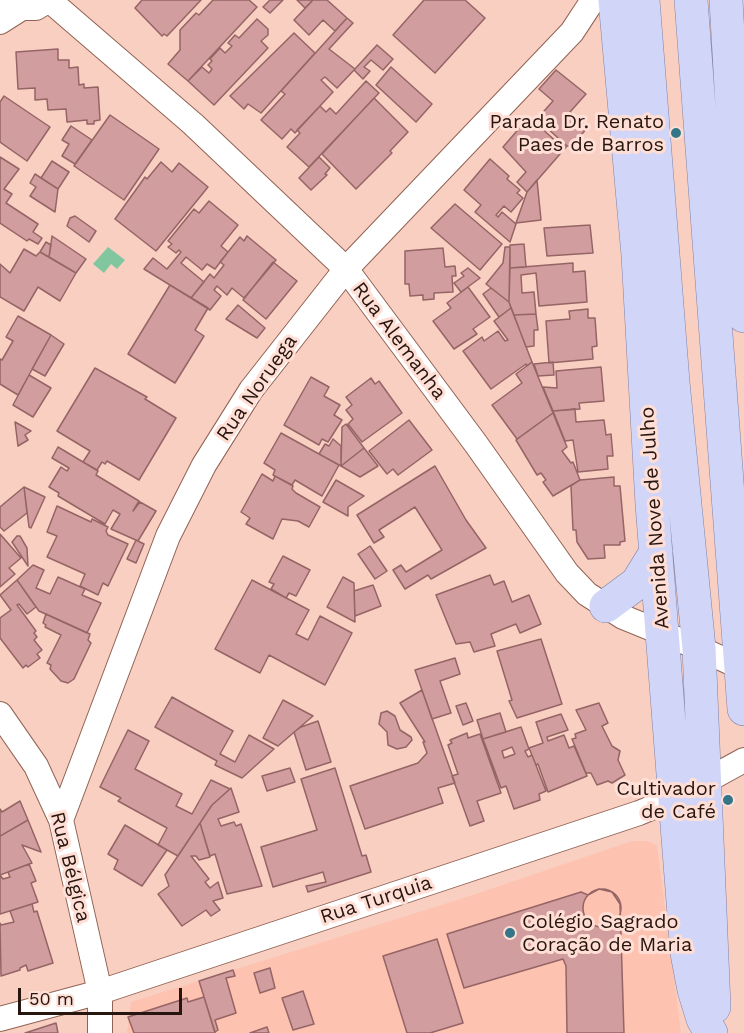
<!DOCTYPE html>
<meta charset="utf-8">
<style>
body{margin:0}
#map{position:relative;width:744px;height:1033px;overflow:hidden;background:#f9cfc2;font-family:"Work Sans",sans-serif}
canvas{display:block}
.scale{position:absolute;left:18px;top:988px;width:164px;height:27px;box-sizing:border-box;border:3px solid #27150f;border-top:0;padding-left:8px;font-size:18px;line-height:21px;white-space:nowrap;color:#27150f;-webkit-text-stroke:4px #ffdfd5;paint-order:stroke}
</style>
<div id="map">
<canvas width="744" height="1033"></canvas>
<div class="scale">50 m</div>
</div>
<script>
const ctx = document.querySelector('canvas').getContext('2d');
ctx.lineJoin = 'round';
function paint(path, color) {
  ctx.fillStyle = color;
  ctx.fill(path, 'evenodd');
}
function shape(rows) {
  const path = new Path2D();
  for (const r of rows) {
    if (r.length === 3) {
      path.moveTo(r[0] + r[2], r[1]);
      path.arc(r[0], r[1], r[2], 0, 2 * Math.PI);
      continue;
    }
    path.moveTo(r[0], r[1]);
    for (let i = 2; i < r.length; i += 2) path.lineTo(r[i], r[i + 1]);
  }
  return path;
}
function stroke(path, color, width, dash) {
  ctx.strokeStyle = color;
  ctx.lineWidth = width;
  ctx.lineCap = dash ? 'butt' : 'round';
  ctx.setLineDash(dash || []);
  ctx.stroke(path);
}
function write(font, color, halo, rows, align = 'center') {
  ctx.font = font + ' "Work Sans",sans-serif';
  ctx.lineWidth = 6;
  ctx.setLineDash([]);
  ctx.textBaseline = 'middle';
  ctx.strokeStyle = halo;
  ctx.fillStyle = color;
  for (const [text, x, y, turn = 0] of rows) {
    ctx.save();
    ctx.translate(x, y);
    ctx.rotate((+turn || 0) * Math.PI / 180);
    ctx.textAlign = isNaN(turn) ? turn : align;
    if (halo) ctx.strokeText(text, 0, 0);
    ctx.fillText(text, 0, 0);
    ctx.restore();
  }
}
const built = shape([
 [632,841,648,841,657,846,681,1033,127,1033,131,1002,470,896]
]);
const water = shape([
 [108,247,125,260,117,269,111,264,104,273,93,264]
]);
const building = shape([
 [142,0,201,0,167,36,164,34,162,36,135,8,142,0],
 [213,0,249,0,257,7,188,81,168,64,180,50,180,30,196,13,199,15,213,0],
 [270,0,283,0,270,13,263,7,270,0],
 [297,0,313,0,305,8,297,0],
 [313,0,327,0,347,18,335,31,323,20,309,35,294,20,313,0],
 [424,0,465,0,485,18,435,73,393,35,424,0],
 [347,18,353,23,329,49,355,69,337,88,325,77,321,80,333,92,295,133,291,129,282,139,261,120,285,94,281,91,347,18],
 [257,19,268,29,268,35,261,41,268,48,214,105,188,81,202,67,209,73,212,69,208,65,212,61,210,59,220,48,225,53,232,46,228,43,235,35,239,38,257,19],
 [294,33,315,53,261,113,248,104,244,109,230,96,294,33],
 [377,45,393,59,383,70,371,60,364,67,370,71,363,79,354,70,377,45],
 [58,49,58,60,69,60,69,68,78,67,79,85,84,84,84,88,98,87,100,120,94,121,94,124,87,124,87,120,67,122,66,109,48,110,47,99,35,100,35,88,18,89,16,52,58,49],
 [391,67,432,104,416,122,376,85,391,67],
 [556,70,586,94,570,112,587,128,572,146,567,146,537,119,553,101,539,89,556,70],
 [366,81,379,93,309,167,287,147,300,133,297,130,320,106,326,112,330,108,336,114,366,81],
 [4,96,50,127,27,161,0,142,0,102,4,96],
 [374,98,408,132,390,151,392,153,356,189,322,154,374,98],
 [110,115,159,149,124,200,74,166,110,115],
 [529,117,559,144,562,141,567,146,527,192,517,182,526,172,503,147,529,117],
 [71,126,92,140,75,164,62,156,69,144,62,140,71,126],
 [0,157,19,169,4,189,12,194,6,203,38,224,33,232,42,238,38,244,29,239,27,241,0,223,0,157],
 [319,157,330,168,325,174,327,175,311,190,299,178,319,157],
 [490,159,509,176,507,179,520,190,517,193,523,198,511,212,504,206,496,215,498,217,502,212,516,224,510,242,475,212,481,205,464,190,490,159],
 [52,161,69,172,58,189,41,178,52,161],
 [161,162,172,172,179,163,208,187,156,251,115,219,145,177,147,179,161,162],
 [35,174,58,189,55,212,30,196,36,187,30,183,35,174],
 [537,180,541,220,516,223,527,192,537,180],
 [209,201,238,225,221,246,228,252,215,269,207,264,202,270,186,257,181,263,204,282,191,298,144,269,153,258,167,269,181,252,179,250,176,253,168,247,172,244,168,241,194,209,199,213,209,201],
 [455,204,502,244,480,270,431,228,455,204],
 [75,216,96,231,89,242,67,226,70,218,75,216],
 [590,225,593,253,547,256,544,228,590,225],
 [52,236,86,259,76,273,49,257,52,236],
 [247,236,276,260,244,298,232,288,227,295,217,286,214,290,221,296,210,310,191,298,210,274,214,278,224,265,220,262,240,237,244,241,247,236],
 [46,242,51,245,49,257,40,252,46,242],
 [524,244,526,267,510,268,510,245,524,244],
 [505,247,510,247,509,302,486,284,503,263,505,247],
 [443,248,445,267,455,266,456,276,452,276,453,292,434,293,434,299,423,300,423,295,410,296,409,284,405,284,405,251,443,248],
 [24,249,36,256,40,252,76,273,60,301,38,287,24,311,0,297,0,264,10,273,24,249],
 [273,262,297,281,266,319,243,300,273,262],
 [573,263,573,272,585,271,587,302,539,306,536,273,521,275,522,293,534,292,536,314,514,315,509,302,510,268,573,263],
 [468,268,480,278,461,292,454,283,464,276,461,273,468,268],
 [170,285,208,308,195,330,204,336,175,383,128,354,170,285],
 [468,287,490,317,473,329,477,334,454,349,433,321,451,308,447,303,468,287],
 [491,288,509,302,511,308,499,317,483,294,491,288],
 [238,305,265,328,257,338,226,319,238,305],
 [511,308,532,362,527,366,526,364,491,389,463,351,482,337,484,341,498,331,505,341,508,340,494,321,511,308],
 [588,309,588,318,595,318,597,346,592,347,593,359,549,363,546,321,570,319,569,311,588,309],
 [536,314,538,330,534,330,534,346,526,347,514,315,536,314],
 [18,316,51,335,18,395,0,384,0,359,2,360,13,341,6,337,18,316],
 [51,335,64,344,45,376,32,369,51,335],
 [532,362,553,413,517,439,492,405,522,383,516,374,532,362],
 [553,362,554,375,538,376,534,364,553,362],
 [601,367,604,401,579,403,580,409,553,411,543,387,557,388,556,371,601,367],
 [95,368,147,397,145,399,176,418,139,480,107,461,105,464,102,462,97,470,83,462,90,451,57,431,95,368],
 [29,375,51,388,33,417,13,405,29,375],
 [311,377,329,387,324,396,340,405,334,415,342,420,328,442,322,439,319,445,284,425,311,377],
 [371,378,375,384,379,381,402,413,362,442,348,424,353,419,346,410,352,405,346,397,371,378],
 [575,409,576,422,604,420,606,435,611,434,613,456,607,456,608,469,578,472,573,440,565,441,553,411,575,409],
 [553,413,567,447,562,451,571,463,573,462,580,480,553,496,543,482,546,480,541,473,537,475,516,440,553,413],
 [409,420,432,450,398,475,393,469,387,474,369,451,409,420],
 [15,422,31,431,25,435,28,440,18,446,15,422],
 [346,424,364,448,341,466,342,427,346,424],
 [281,433,339,465,322,496,295,480,292,485,273,475,275,470,264,463,281,433],
 [333,439,341,446,341,466,319,454,325,444,329,446,333,439],
 [58,447,98,471,96,475,139,501,133,511,140,502,156,511,138,541,111,529,120,514,113,510,105,524,58,496,59,493,49,487,61,467,67,471,69,468,52,458,58,447],
 [364,448,378,466,360,477,341,466,364,448],
 [435,466,466,520,486,548,431,579,428,575,405,589,393,570,401,565,406,572,442,550,415,507,379,530,384,537,374,543,357,515,435,466],
 [262,474,273,481,275,476,293,486,292,489,296,493,320,507,309,527,298,521,282,519,273,539,246,524,250,518,241,512,262,474],
 [614,477,614,486,620,486,625,541,620,542,620,545,604,545,605,558,588,559,577,542,576,530,573,530,571,486,580,480,614,477],
 [336,480,364,496,348,507,348,516,323,502,336,480],
 [24,487,45,497,31,528,29,527,24,487],
 [24,487,27,513,4,531,0,527,0,507,24,487],
 [57,506,91,522,92,519,108,527,106,531,108,535,128,544,108,586,103,583,98,595,80,586,85,574,47,557,57,536,47,532,57,506],
 [0,534,21,558,9,568,15,574,0,587,0,534],
 [17,536,20,536,27,548,28,566,12,542,17,536],
 [136,540,144,544,136,563,127,559,136,540],
 [370,546,387,571,375,579,358,554,370,546],
 [283,556,310,570,296,596,289,593,286,598,271,589,274,584,269,582,283,556],
 [33,565,44,570,36,588,50,594,58,577,85,589,82,595,101,603,87,633,39,611,17,580,33,565],
 [490,575,494,585,504,581,512,602,529,595,541,624,520,633,516,624,491,634,495,646,474,652,470,642,456,644,436,595,490,575],
 [343,577,354,583,355,622,327,607,343,577],
 [17,580,36,607,27,614,19,604,17,605,36,631,34,633,37,637,34,640,42,650,37,654,40,658,28,667,26,665,23,668,0,638,0,618,11,610,0,595,17,580],
 [252,580,309,610,296,634,308,640,320,616,352,633,325,685,269,655,260,673,215,649,252,580],
 [373,585,381,606,355,616,354,591,373,585],
 [46,614,90,634,88,640,91,643,74,679,68,683,61,681,50,669,51,665,47,663,61,635,45,627,46,625,43,623,46,614],
 [541,639,562,704,517,718,509,701,512,700,497,651,541,639],
 [455,658,460,674,440,681,451,713,432,719,415,670,455,658],
 [422,690,455,783,438,788,443,803,365,829,350,786,418,763,427,753,423,742,425,742,400,703,422,690],
 [172,697,233,731,220,754,235,762,249,735,274,749,242,778,215,765,217,761,155,727,172,697],
 [283,700,313,716,278,746,263,738,283,700],
 [466,703,473,721,463,725,456,706,466,703],
 [599,703,608,723,602,726,612,746,620,751,618,760,625,775,612,783,608,781,597,785,591,773,586,773,572,739,576,738,575,734,586,730,576,710,599,703],
 [387,711,395,716,400,730,411,737,412,740,406,747,397,749,388,745,387,732,379,724,381,713,387,711],
 [500,713,506,732,483,739,477,720,500,713],
 [561,714,568,730,547,737,548,741,564,735,569,748,574,746,587,776,548,792,538,764,536,765,529,748,543,743,536,722,561,714],
 [318,721,331,762,306,770,294,732,301,727,318,721],
 [521,727,529,749,525,751,528,757,532,755,546,791,539,794,540,800,514,809,506,786,501,788,483,739,521,727],
 [512,747,515,754,504,758,502,751,512,747],
 [128,730,149,741,135,769,182,794,176,806,192,814,211,780,230,789,212,805,178,856,158,845,167,828,118,801,121,798,100,787,128,730],
 [467,733,468,738,480,734,501,793,477,801,484,821,470,826,452,776,458,774,448,745,452,743,450,740,467,733],
 [290,768,295,782,267,791,262,776,290,768],
 [335,768,362,856,366,855,371,872,308,892,306,886,326,882,323,872,273,887,261,847,317,830,301,779,335,768],
 [231,788,239,812,218,819,221,826,234,822,236,826,241,824,262,886,227,894,215,854,210,856,200,823,212,805,231,788],
 [20,801,28,820,0,836,0,809,2,812,20,801],
 [28,820,41,852,22,845,32,863,0,875,0,836,28,820],
 [200,823,210,857,199,860,196,856,191,856,209,879,205,882,210,888,218,882,223,898,213,901,220,910,211,916,206,910,182,926,158,894,169,886,165,875,200,823],
 [125,825,167,850,142,886,114,869,118,860,108,854,125,825],
 [29,864,36,881,31,883,38,902,0,914,0,875,3,879,10,877,8,872,29,864],
 [599,889,612,892,620,904,624,1033,567,1033,566,966,563,959,464,988,447,934,581,892,588,895,599,889],
 [602,908,19],
 [32,904,34,912,37,911,53,963,28,971,26,965,20,968,20,970,1,976,0,923,1,925,14,922,10,911,32,904],
 [437,939,463,1023,430,1033,407,1033,383,956,437,939],
 [270,968,275,988,260,993,254,973,270,968],
 [233,970,235,976,226,978,236,1013,215,1020,218,1030,215,1032,199,981,233,970],
 [303,991,314,1024,293,1030,282,998,303,991],
 [204,997,215,1033,134,1033,128,1017,187,998,188,1002,204,997],
 [56,1023,58,1033,25,1033,56,1023],
 [267,1027,269,1033,250,1033,267,1027]
]);
const minor = shape([
 [9,0,22,8,36,8,49,0],
 [49,0,193,124,346,269,476,444,567,573,587,594,623,617,699,648,744,669],
 [0,22,22,8],
 [0,714,36,766,61,820,100,992,100,1033],
 [61,820,168,536,204,465,251,390,346,269,572,32,593,0],
 [0,1019,100,992,639,813,673,799,744,760]
]);
const primary = shape([
 [615,0,638,255,652,504,687,953,694,990,703,1019,711,1033],
 [643,0,673,382,699,648,714,1007],
 [691,0,744,709],
 [726,0,744,316],
 [606,606,637,583,656,552]
]);
const markers = [
 [676,133,6,"#347688"],
 [728,800,6,"#347688"],
 [510,933,6,"#347688"]
];
const poiNames = [
 ["Parada Dr. Renato",664,122],
 ["Paes de Barros",664,145],
 ["Cultivador",716,789],
 ["de Café",716,812],
 ["Colégio Sagrado",522,922,"left"],
 ["Coração de Maria",522,945,"left"]
];
const streetNames = [
 ["Rua Alemanha",399,341,53],
 ["Rua Noruega",257,388,-55],
 ["Avenida Nove de Julho",655,518,-94],
 ["Rua Bélgica",70,867,76],
 ["Rua Turquia",376,900,-18]
];
paint(built, '#fec2b0');
paint(water, '#82c69f');
paint(building, '#d29d9e');
stroke(building, '#956465', 1.5);
stroke(minor, '#906354', 26);
stroke(primary, '#8180a4', 34);
stroke(minor, '#fff', 24);
stroke(primary, '#d1d6f8', 33);
for (const [x, y, r, color] of markers) {
  const dot = new Path2D();
  dot.arc(x, y, r, 0, 2 * Math.PI);
  ctx.fillStyle = color;
  ctx.fill(dot);
  stroke(dot, '#ffdfd5', 2);
}
write('20px', '#27150f', '#ffdfd5', poiNames, 'right');
write('20px', '#27150f', '#ffdfd5', streetNames);
</script>
